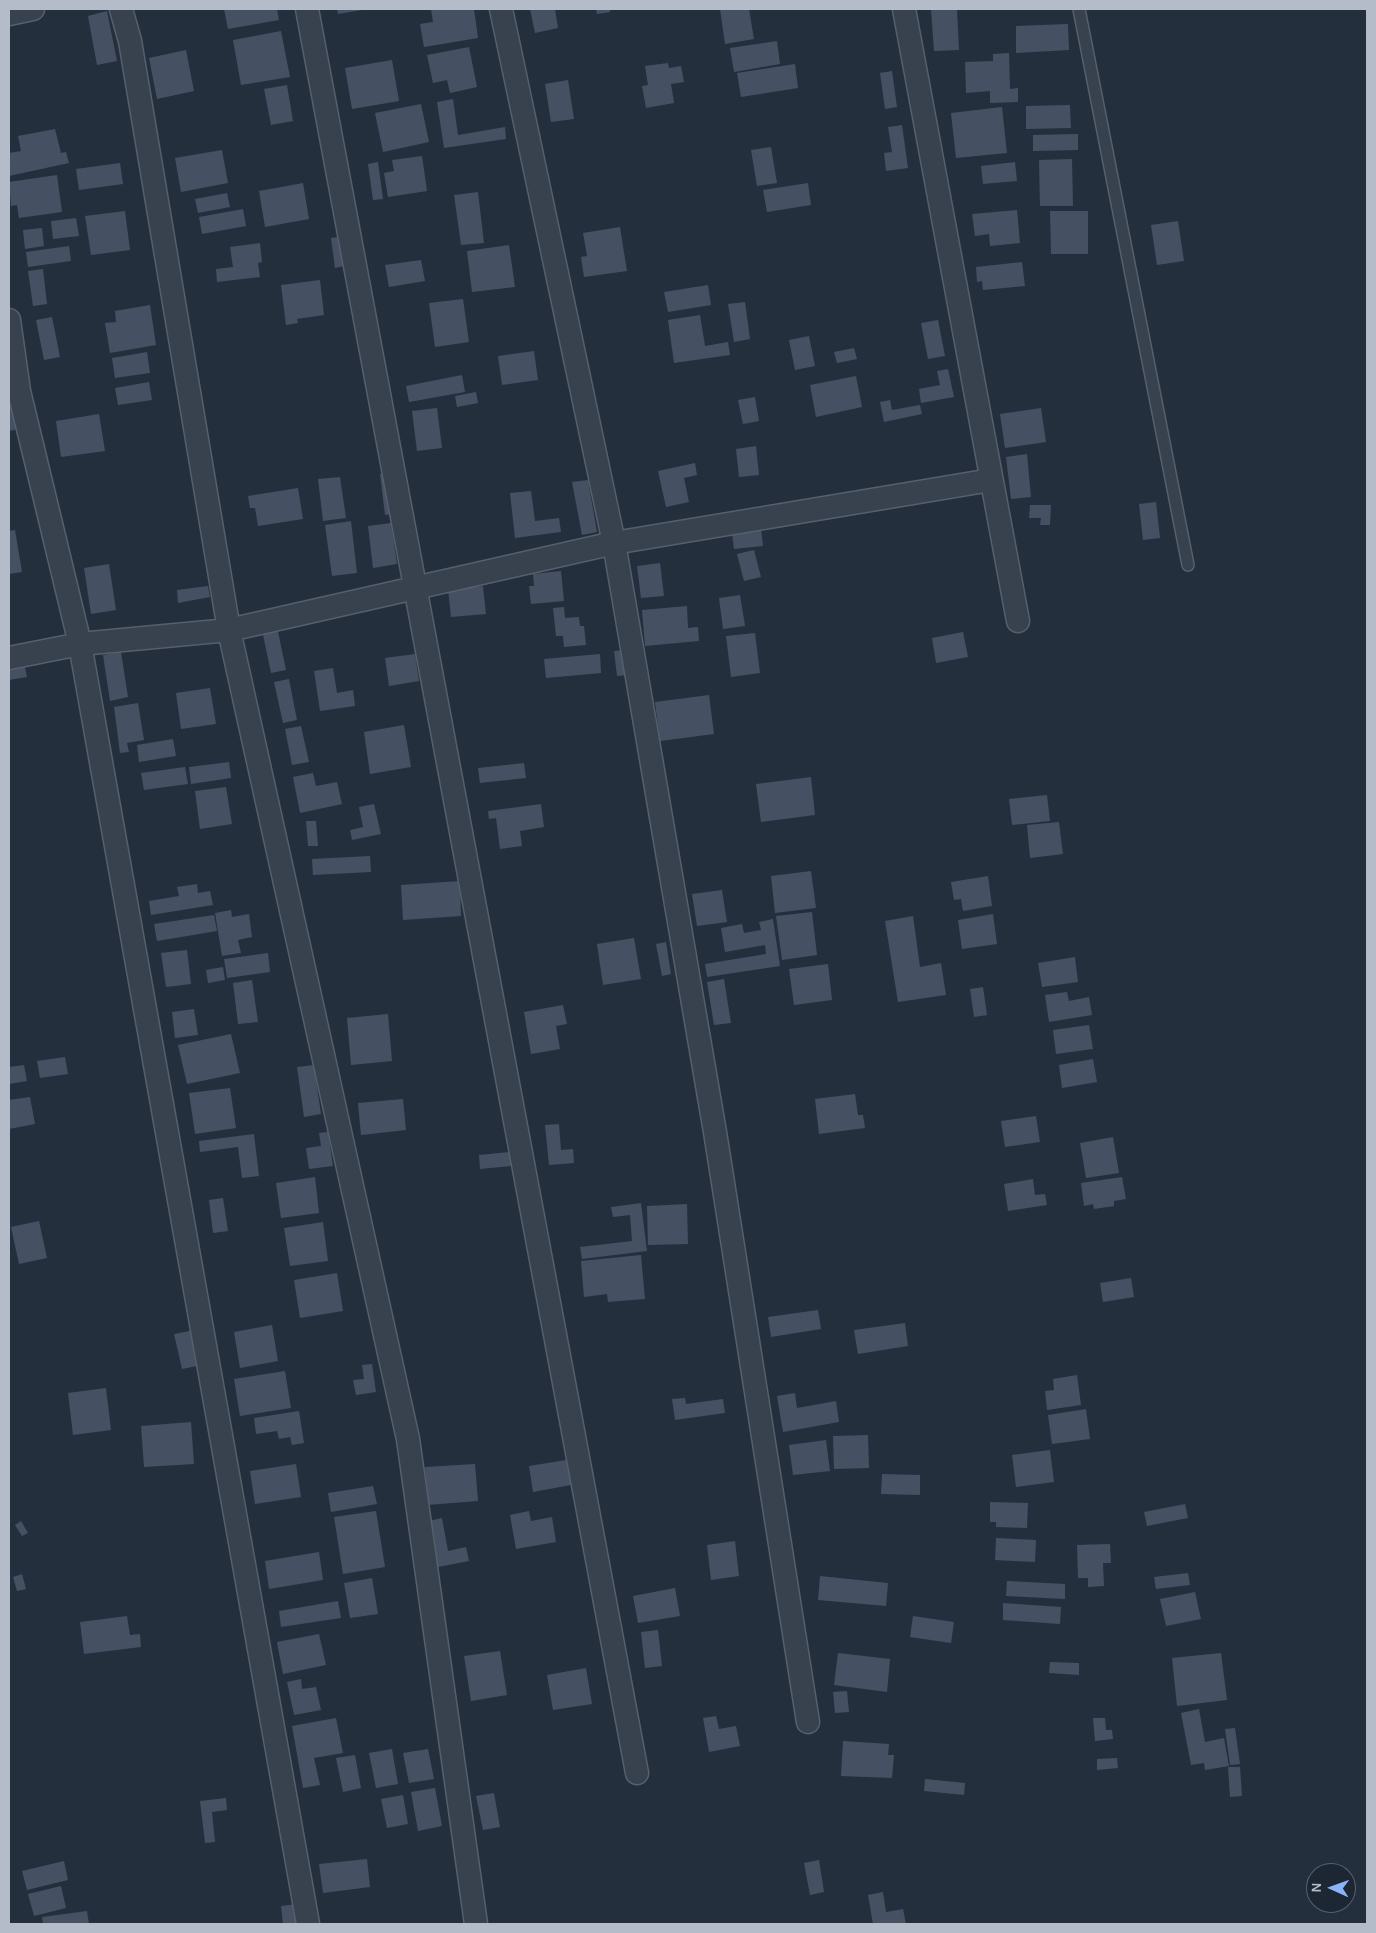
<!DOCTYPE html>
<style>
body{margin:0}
#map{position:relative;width:1376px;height:1933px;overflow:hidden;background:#242f3e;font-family:Karla,sans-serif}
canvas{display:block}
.frame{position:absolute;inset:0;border:10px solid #b4bcc9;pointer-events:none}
.north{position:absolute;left:1306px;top:1863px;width:50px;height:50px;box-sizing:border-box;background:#1d2633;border:1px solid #59626f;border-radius:50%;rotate:272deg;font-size:14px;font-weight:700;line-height:20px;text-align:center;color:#b4bcc9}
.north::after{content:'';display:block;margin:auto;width:18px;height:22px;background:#8ab4f8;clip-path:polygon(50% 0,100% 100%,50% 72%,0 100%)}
</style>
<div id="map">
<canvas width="1376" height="1933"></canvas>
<div class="frame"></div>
<div class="north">N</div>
</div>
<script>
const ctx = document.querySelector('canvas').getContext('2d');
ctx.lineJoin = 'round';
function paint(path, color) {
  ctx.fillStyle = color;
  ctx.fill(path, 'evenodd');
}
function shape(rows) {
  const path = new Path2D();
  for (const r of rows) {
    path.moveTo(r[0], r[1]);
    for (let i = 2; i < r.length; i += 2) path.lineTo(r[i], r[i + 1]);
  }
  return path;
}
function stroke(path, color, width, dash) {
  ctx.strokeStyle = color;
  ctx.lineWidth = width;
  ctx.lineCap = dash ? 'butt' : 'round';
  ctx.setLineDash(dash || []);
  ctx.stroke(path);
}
const building = shape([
 [224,9,277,9,279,20,228,29],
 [337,9,362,9,362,10,338,14],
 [431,9,474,9,478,38,424,47,420,24,433,22],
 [530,9,555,9,558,28,535,33],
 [596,9,610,9,610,12,597,14],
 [720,9,749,9,754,39,725,44],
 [931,9,957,9,959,50,934,51],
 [107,11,117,61,97,65,88,16],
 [1068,24,1069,50,1016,53,1016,26],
 [281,31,290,77,241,85,233,40],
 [777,41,780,64,734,72,730,48],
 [469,47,477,87,450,93,447,80,433,83,427,55],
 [186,50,194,91,157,99,149,58],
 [1009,53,1010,89,1018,88,1018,102,990,103,990,91,966,93,965,62,993,61,993,54],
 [392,60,399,101,352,109,345,68],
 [668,63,669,68,681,66,684,82,671,84,674,103,646,108,642,86,648,85,645,66],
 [795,64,798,88,741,97,737,73],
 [892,71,897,107,885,109,880,73],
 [568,80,574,119,551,122,545,84],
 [287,85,293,121,271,125,264,89],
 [453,99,458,135,505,127,506,139,444,148,437,102],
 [421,104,429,142,383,152,375,113],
 [1070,105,1071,128,1026,129,1026,106],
 [1002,107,1007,153,956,158,951,113],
 [902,125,908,168,886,171,884,153,892,152,888,127],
 [55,129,61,153,66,152,69,163,9,176,9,153,21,151,18,136],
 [1078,134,1078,150,1033,151,1033,135],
 [771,147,777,183,757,186,751,150],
 [222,150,228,183,181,192,175,158],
 [422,156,427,191,388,197,384,173,394,171,392,160],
 [1072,159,1073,206,1040,206,1039,160],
 [378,162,383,199,373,200,368,164],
 [1015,162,1017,181,983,184,981,166],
 [120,163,123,184,79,190,76,169],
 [57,175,62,212,19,218,17,205,11,206,9,182],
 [303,183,309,219,265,227,259,191],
 [808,183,811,205,767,212,763,190],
 [478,192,484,243,461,245,454,195],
 [227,193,230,207,198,213,195,199],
 [243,209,246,226,202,234,199,217],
 [1017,210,1020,243,990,246,989,234,975,236,972,214],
 [125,211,130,250,91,255,85,216],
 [1050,211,1088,211,1088,254,1051,254],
 [76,218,79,236,53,239,51,221],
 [1178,221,1184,261,1157,265,1151,225],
 [620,227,627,271,584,277,581,257,587,256,583,233],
 [42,228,44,246,25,249,23,230],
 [340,237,344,266,335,268,331,238],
 [260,243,262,262,258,263,260,277,217,282,216,269,233,267,230,247],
 [509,245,515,287,472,292,467,251],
 [69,246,71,261,28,267,26,252],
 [421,260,425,281,389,287,385,265],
 [1022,262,1025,286,983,290,982,281,977,282,976,267],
 [43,269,47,304,33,306,28,271],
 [320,280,324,315,297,319,298,323,286,325,281,285],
 [708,285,711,305,668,312,664,292],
 [463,299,469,342,435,347,429,303],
 [745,302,750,339,734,342,728,304],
 [150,305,156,345,110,353,105,323,116,322,115,311],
 [700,315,705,346,728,342,730,355,674,363,668,320],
 [52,317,60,357,44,360,36,320],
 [938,320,945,356,928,359,921,323],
 [809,336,815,366,795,370,789,340],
 [854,348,857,359,837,363,834,352],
 [534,351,538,380,502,385,498,356],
 [147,352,150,373,115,378,112,358],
 [948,369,954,397,921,403,919,389,940,385,937,371],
 [462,375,465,392,409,402,406,386],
 [856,376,862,407,816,417,810,385],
 [149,382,152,400,118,405,115,388],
 [9,391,22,428,9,431],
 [476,392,478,403,457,407,455,396],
 [755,397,759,421,743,424,738,400],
 [890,400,892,410,920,405,922,414,884,422,880,402],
 [437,408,442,448,417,451,412,411],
 [1041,408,1046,442,1005,448,1000,414],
 [99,414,105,451,61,457,56,421],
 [756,446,759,475,739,477,736,449],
 [1027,454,1031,497,1011,499,1006,457],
 [695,463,697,475,684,478,689,502,666,507,658,471],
 [391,473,396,513,385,515,380,474],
 [340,477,346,518,323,521,318,479],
 [588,480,597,532,582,535,572,482],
 [298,488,303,519,258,526,255,508,250,508,248,496],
 [531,491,535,521,559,518,561,532,515,538,510,493],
 [1156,502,1160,538,1143,540,1139,504],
 [1030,505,1051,505,1050,525,1040,525,1041,518,1029,518],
 [351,521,357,573,332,576,325,525],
 [391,523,397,564,373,568,368,526],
 [761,529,763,546,734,549,732,533],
 [15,530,22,572,9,574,9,531],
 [754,550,761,577,744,581,737,554],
 [660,563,664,596,641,598,637,566],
 [109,564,116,610,91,614,84,568],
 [561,571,564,601,531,604,529,586,534,586,533,574],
 [208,586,210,597,178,603,177,590],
 [483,586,486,614,451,617,448,589],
 [740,595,745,626,723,629,719,598],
 [687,606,688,628,698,627,699,641,645,646,642,610],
 [564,607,565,618,579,617,580,626,584,626,586,645,564,647,563,636,556,636,553,608],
 [277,627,286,670,271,673,262,630],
 [963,632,968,657,936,663,932,638],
 [755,633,760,673,731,677,726,636],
 [626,650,628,675,617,676,614,651],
 [121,652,128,697,110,701,103,655],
 [415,654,419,681,389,686,385,658],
 [600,654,601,673,546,678,544,659],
 [25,667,27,677,9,680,9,670],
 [333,668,337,693,353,690,355,706,320,711,314,671],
 [289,679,297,720,283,723,274,682],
 [210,688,216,724,181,729,176,693],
 [709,695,714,734,660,741,655,702],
 [138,703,144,740,127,743,129,752,120,753,114,707],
 [404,725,411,767,370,774,364,732],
 [301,726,309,762,292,765,285,729],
 [173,739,176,756,139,762,137,745],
 [229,762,231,778,191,784,189,767],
 [524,763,526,778,480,783,478,768],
 [185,767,188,784,144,790,141,773],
 [313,773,316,786,337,782,342,804,300,813,293,777],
 [811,777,815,815,761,822,756,784],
 [226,787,232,824,200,829,195,791],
 [1047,795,1050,821,1012,825,1009,799],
 [374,804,381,834,352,840,350,830,363,827,359,807],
 [541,804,544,827,520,831,522,846,500,849,496,818,489,819,488,811],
 [306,821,316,821,318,846,308,846],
 [1059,822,1063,854,1030,858,1027,825],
 [370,856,371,872,313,875,312,859],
 [811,871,816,908,775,913,771,876],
 [988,876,992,906,963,911,961,899,954,900,951,882],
 [460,881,461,916,403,920,401,885],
 [197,884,198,893,210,891,213,905,151,915,149,901,179,896,177,887],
 [722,890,727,922,697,926,692,894],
 [231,910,232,917,249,914,252,937,238,940,241,953,222,956,215,913],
 [812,912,817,955,782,960,776,916],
 [993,914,997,944,962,949,958,920],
 [214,915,217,931,157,941,154,924],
 [913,916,920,967,941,963,946,995,898,1002,885,921],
 [773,919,780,966,707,977,705,964,766,954,765,945,725,952,721,928,742,924,744,933,761,930,759,922],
 [634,938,641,979,603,985,597,944],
 [666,942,671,974,662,976,656,944],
 [187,950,191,984,166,987,161,953],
 [268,953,270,972,227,978,224,959],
 [1075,957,1078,982,1042,987,1038,963],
 [828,964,832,1000,794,1005,789,969],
 [223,967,225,980,208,983,206,970],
 [724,979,731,1023,714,1025,707,982],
 [252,980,258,1022,238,1024,233,983],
 [983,987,987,1015,974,1017,970,989],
 [1067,992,1069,1001,1089,997,1092,1015,1049,1022,1045,995],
 [563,1005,567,1024,556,1026,560,1049,531,1054,524,1012],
 [194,1009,198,1035,175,1038,172,1012],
 [388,1014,392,1061,351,1065,347,1018],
 [1089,1025,1093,1049,1056,1054,1053,1030],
 [231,1034,240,1073,187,1084,178,1045],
 [65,1057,68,1074,40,1078,37,1061],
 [1093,1059,1097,1082,1062,1088,1059,1065],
 [24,1065,27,1081,9,1084,9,1067],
 [314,1065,321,1114,304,1117,297,1067],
 [230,1088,236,1128,195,1134,189,1093],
 [855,1094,858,1115,863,1115,865,1128,819,1134,815,1099],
 [30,1097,35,1124,9,1129,9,1100],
 [403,1099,406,1130,361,1135,358,1103],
 [1036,1116,1040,1142,1005,1147,1001,1121],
 [559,1124,561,1150,573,1149,574,1163,549,1165,545,1125],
 [328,1132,333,1166,309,1169,306,1148,321,1146,319,1133],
 [254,1134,259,1176,242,1178,238,1147,200,1152,199,1141],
 [1113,1137,1119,1173,1086,1178,1080,1143],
 [520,1151,521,1165,480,1169,479,1155],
 [315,1177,319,1213,281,1218,276,1183],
 [1122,1177,1126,1199,1114,1201,1114,1206,1094,1209,1093,1204,1084,1206,1081,1183],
 [1033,1179,1035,1195,1045,1194,1047,1205,1008,1211,1004,1184],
 [223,1198,228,1231,213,1233,209,1200],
 [641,1203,647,1251,582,1259,580,1247,632,1241,630,1215,613,1217,611,1207],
 [687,1204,688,1244,648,1245,647,1206],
 [39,1221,47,1258,19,1264,11,1227],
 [323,1222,328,1261,290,1266,284,1228],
 [641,1255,645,1299,608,1302,607,1294,584,1297,581,1261],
 [337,1273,343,1311,300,1318,294,1280],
 [1131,1278,1134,1297,1103,1302,1100,1283],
 [818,1310,821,1329,771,1337,768,1317],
 [905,1323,908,1346,858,1354,854,1330],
 [272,1325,278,1361,240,1368,234,1332],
 [195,1330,202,1365,182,1369,174,1334],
 [372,1364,376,1392,356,1395,353,1380,364,1379,362,1365],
 [285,1371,291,1408,240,1416,234,1379],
 [1077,1375,1081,1405,1047,1410,1045,1391,1054,1390,1053,1379],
 [106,1388,111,1430,73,1435,68,1393],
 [795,1393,797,1408,836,1401,839,1422,783,1432,777,1396],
 [685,1398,686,1404,723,1399,725,1413,675,1420,672,1399],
 [1086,1409,1090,1439,1052,1444,1048,1415],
 [299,1411,304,1443,292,1445,290,1437,279,1439,277,1431,256,1434,254,1418],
 [191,1422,194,1464,144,1467,141,1426],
 [868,1435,869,1468,834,1469,833,1436],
 [826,1440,830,1471,793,1475,789,1445],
 [1050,1450,1054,1482,1016,1487,1012,1455],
 [566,1460,571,1485,533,1492,529,1466],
 [296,1464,301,1497,255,1504,250,1471],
 [475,1464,478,1501,427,1505,425,1467],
 [882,1474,920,1475,920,1495,881,1494],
 [373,1486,377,1504,331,1512,328,1493],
 [990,1502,1028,1503,1027,1528,996,1527,996,1522,990,1522],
 [1185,1504,1188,1518,1147,1526,1144,1512],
 [376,1511,385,1567,343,1574,334,1517],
 [529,1511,531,1521,552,1517,556,1542,516,1549,510,1515],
 [442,1518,448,1551,466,1547,469,1561,438,1567,429,1521],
 [21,1521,28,1533,22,1536,15,1525],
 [996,1538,1036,1540,1035,1562,995,1560],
 [735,1541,739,1576,711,1580,707,1545],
 [1110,1544,1111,1563,1103,1563,1104,1586,1088,1587,1088,1578,1078,1578,1077,1545],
 [319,1552,323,1580,269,1589,265,1561],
 [1188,1573,1190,1585,1156,1589,1154,1577],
 [22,1574,26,1589,17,1591,13,1577],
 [820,1576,888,1583,886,1606,818,1600],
 [372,1578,378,1614,350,1618,344,1583],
 [1007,1581,1065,1584,1065,1599,1006,1596],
 [675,1588,680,1616,638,1623,633,1596],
 [1195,1592,1201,1619,1166,1626,1160,1599],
 [338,1601,341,1618,281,1627,279,1611],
 [1003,1603,1061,1607,1060,1624,1003,1620],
 [127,1616,130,1635,140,1634,141,1647,84,1654,80,1622],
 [913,1616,954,1622,951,1643,910,1637],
 [658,1630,662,1666,645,1668,641,1632],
 [319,1634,326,1665,283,1674,277,1642],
 [500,1651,507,1695,471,1701,464,1656],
 [838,1653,890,1659,887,1692,834,1685],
 [1221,1653,1227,1700,1177,1706,1172,1658],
 [1050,1662,1079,1663,1079,1675,1049,1673],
 [586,1668,592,1704,553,1710,547,1675],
 [301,1679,302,1689,316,1687,321,1710,294,1715,287,1682],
 [847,1691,849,1712,835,1713,833,1692],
 [1199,1709,1205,1742,1224,1738,1229,1766,1205,1770,1204,1763,1191,1765,1181,1713],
 [716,1716,719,1729,736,1726,740,1746,709,1752,703,1718],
 [336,1718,343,1753,314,1758,320,1785,303,1788,292,1726],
 [1093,1718,1105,1718,1106,1730,1112,1730,1113,1739,1095,1741],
 [1235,1728,1240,1764,1230,1765,1225,1729],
 [843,1741,889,1744,888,1755,894,1755,892,1778,841,1776],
 [392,1749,398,1784,376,1788,369,1753],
 [428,1749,434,1779,409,1783,403,1753],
 [355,1755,361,1788,343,1792,336,1758],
 [1117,1758,1118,1768,1097,1770,1097,1759],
 [1228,1767,1240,1767,1242,1796,1230,1797],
 [925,1779,965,1783,964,1795,924,1791],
 [435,1788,442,1826,418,1831,411,1792],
 [494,1793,500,1827,483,1830,476,1796],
 [403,1795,408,1824,387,1828,381,1799],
 [226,1798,227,1810,212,1812,215,1842,205,1843,200,1801],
 [367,1859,370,1887,323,1893,319,1864],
 [819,1860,824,1892,810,1895,804,1863],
 [64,1861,68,1880,27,1890,22,1871],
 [61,1886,66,1908,34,1916,28,1894],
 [883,1892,886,1912,903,1909,906,1924,873,1924,868,1895],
 [297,1904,300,1924,283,1924,281,1906],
 [87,1911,89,1924,43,1924,42,1917]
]);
const service = shape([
 [1079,9,1188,565]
]);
const minor = shape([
 [121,9,130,41,229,630,408,1439,476,1924],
 [307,9,637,1773],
 [501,9,614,543,715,1132,808,1722],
 [904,9,1018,621],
 [9,14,33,9],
 [9,320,19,391,80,644,308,1924],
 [9,658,80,644,229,630,614,543,991,480]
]);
paint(building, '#455162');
stroke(service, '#565f6c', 14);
stroke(minor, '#565f6c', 25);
stroke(service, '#38414e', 11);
stroke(minor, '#38414e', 22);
</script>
